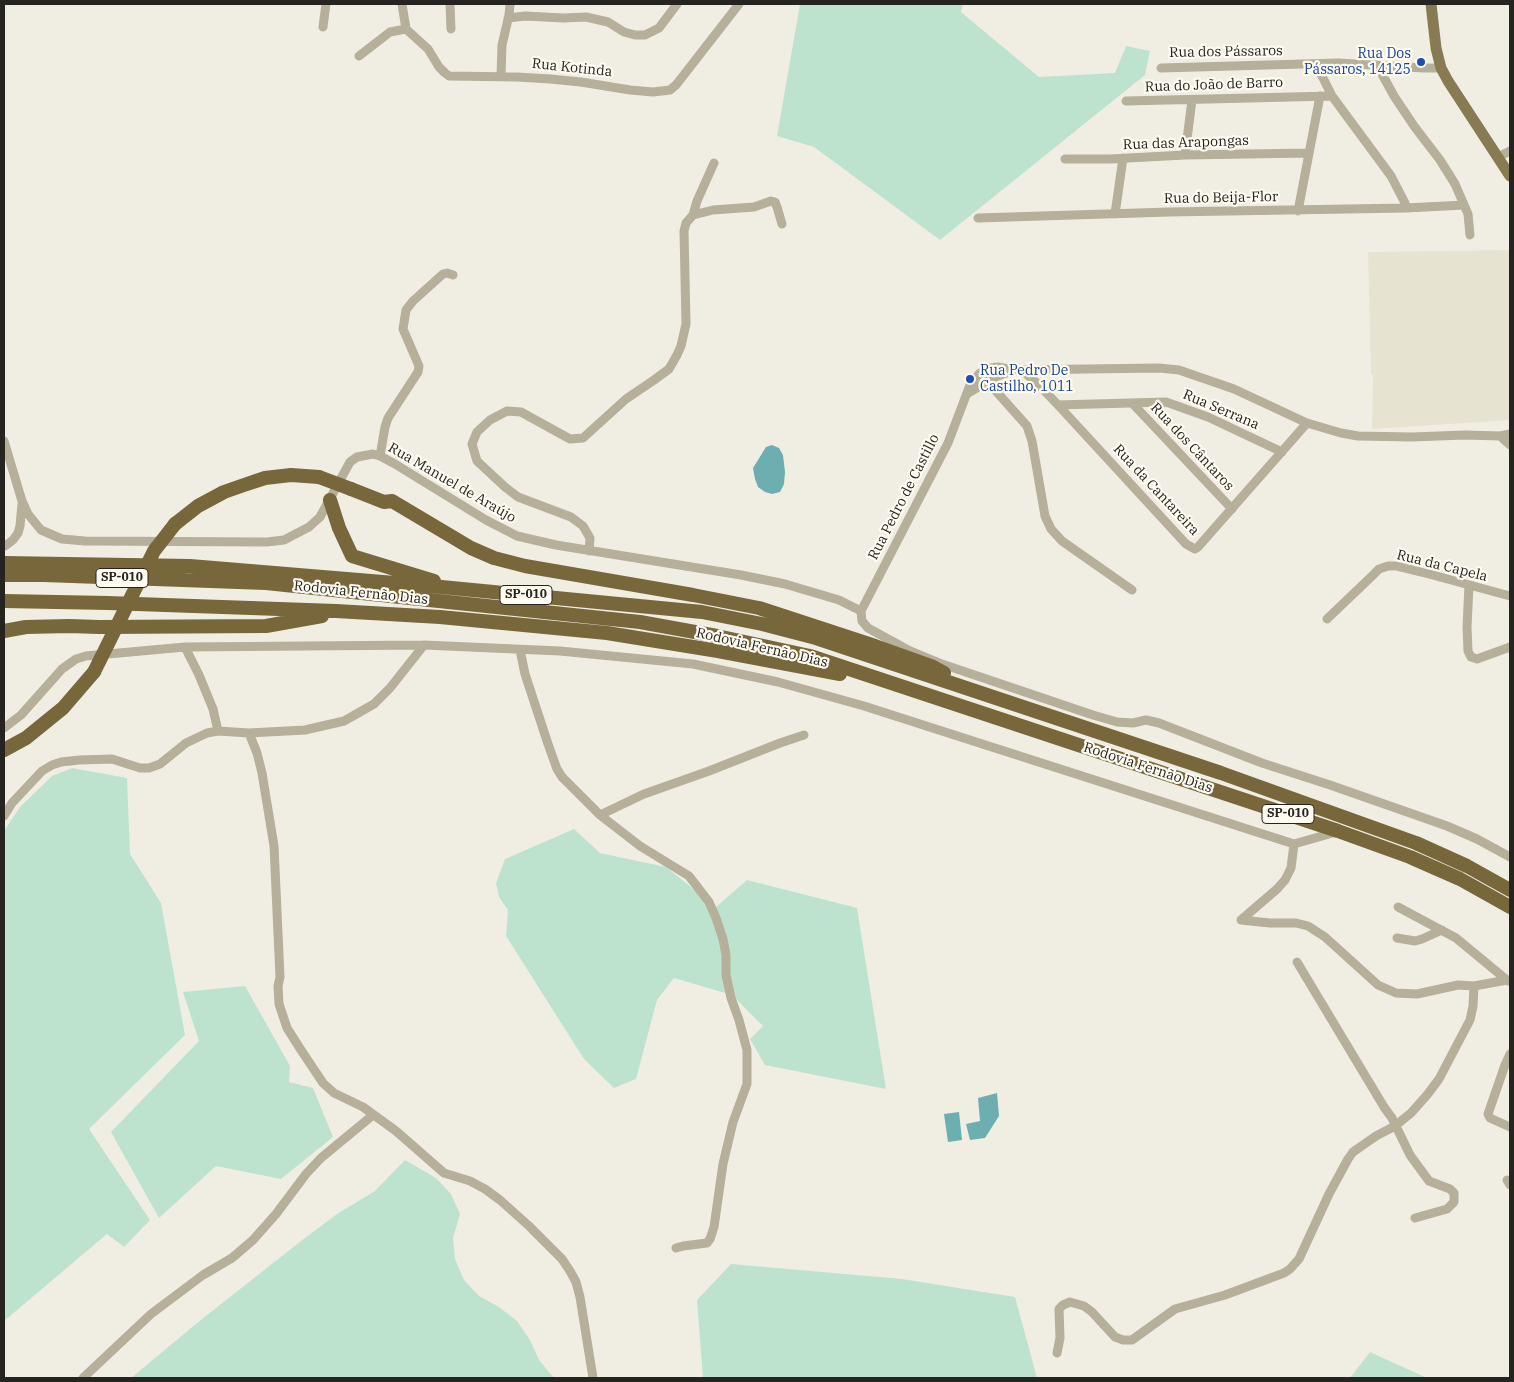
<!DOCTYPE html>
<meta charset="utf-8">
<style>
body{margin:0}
#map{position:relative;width:1514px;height:1382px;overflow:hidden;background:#f0eee3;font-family:"IBM Plex Serif",serif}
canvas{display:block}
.frame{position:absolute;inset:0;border:5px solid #252420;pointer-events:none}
</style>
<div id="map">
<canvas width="1514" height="1382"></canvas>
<div class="frame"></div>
</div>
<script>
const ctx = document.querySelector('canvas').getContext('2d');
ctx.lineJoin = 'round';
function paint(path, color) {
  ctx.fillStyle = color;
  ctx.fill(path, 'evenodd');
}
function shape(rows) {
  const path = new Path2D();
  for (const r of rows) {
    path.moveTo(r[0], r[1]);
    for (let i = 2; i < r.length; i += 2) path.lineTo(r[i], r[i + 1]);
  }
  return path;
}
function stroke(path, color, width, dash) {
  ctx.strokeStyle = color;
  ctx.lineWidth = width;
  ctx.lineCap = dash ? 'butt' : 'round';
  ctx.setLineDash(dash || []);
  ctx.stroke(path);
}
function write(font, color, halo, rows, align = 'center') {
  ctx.font = font + ' "IBM Plex Serif",serif';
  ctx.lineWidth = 4.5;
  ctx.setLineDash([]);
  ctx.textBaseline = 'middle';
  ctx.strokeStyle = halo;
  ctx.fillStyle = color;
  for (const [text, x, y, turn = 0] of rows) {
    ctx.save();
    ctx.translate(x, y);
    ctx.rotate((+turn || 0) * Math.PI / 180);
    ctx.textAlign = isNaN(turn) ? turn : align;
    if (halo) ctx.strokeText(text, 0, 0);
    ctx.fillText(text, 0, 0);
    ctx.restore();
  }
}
const built = shape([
 [1510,250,1510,420,1372,429,1373,375,1371,374,1368,252]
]);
const green = shape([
 [800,4,963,4,961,12,1039,77,1115,73,1126,46,1150,51,1145,75,940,240,814,147,777,136],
 [72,768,127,778,130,854,161,903,185,1035,89,1129,150,1220,124,1247,107,1234,4,1321,4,831,20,807,52,776],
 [574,829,600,853,666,867,716,907,747,880,857,908,886,1089,765,1065,750,1039,763,1026,732,995,674,978,657,1000,636,1079,614,1088,584,1059,506,936,508,910,499,897,496,883,505,859],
 [245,986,290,1066,289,1082,313,1088,333,1137,281,1179,216,1166,159,1218,111,1132,199,1041,183,992],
 [405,1160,436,1178,451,1194,460,1214,453,1238,455,1259,464,1280,479,1296,499,1307,517,1321,530,1340,539,1360,554,1378,131,1378,197,1323,301,1241,337,1214,375,1191],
 [731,1264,902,1279,1015,1297,1037,1378,703,1378,697,1300],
 [1370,1352,1427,1378,1350,1378]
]);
const water = shape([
 [772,445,779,448,783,455,785,472,784,484,780,492,772,494,765,492,758,487,755,479,753,468,766,447],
 [997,1093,999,1116,985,1138,970,1140,966,1124,980,1121,978,1098],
 [959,1112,962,1140,948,1142,944,1114]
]);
const minor = shape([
 [402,4,406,29,428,49,439,67,445,73,449,76,517,77,550,79,581,82,630,90,653,92,670,90,676,85,739,4],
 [450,4,451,29],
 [508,18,525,16,563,18,586,17,608,22,624,32,635,35,645,35,659,28,677,4],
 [323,27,326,4],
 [359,56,390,32,406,29],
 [1316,64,1332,96,1391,176,1405,203,1406,208],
 [1377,65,1394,96,1414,126,1440,160,1455,184,1468,214,1470,235],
 [1161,68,1338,63,1424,68,1441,68],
 [501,76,502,45,509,15,510,4],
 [1126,101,1332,96],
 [1185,155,1192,100],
 [1498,157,1510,151],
 [1065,159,1110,159,1185,155,1309,153],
 [1298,211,1320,96],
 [1115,214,1123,158],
 [693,215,713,210,754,207,771,201,775,202,777,207,782,224],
 [978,218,1169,212,1406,208,1464,205],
 [1022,370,1038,384,1058,405,1186,544,1195,549,1198,547,1307,423],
 [987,381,1027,426,1032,441,1045,516,1051,529,1062,541,1132,590],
 [967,394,993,378,1011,371],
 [1133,404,1232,509],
 [1058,405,1166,402,1208,417,1282,452],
 [1500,436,1510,445],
 [4,441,22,501,28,514,41,530,62,539,85,541,267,542,284,540,309,527,320,517,350,462,357,457,373,454,380,456,395,464,486,520,517,536,556,545,741,575,785,584,839,600,861,611],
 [380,456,385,427,388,418,418,372,419,366,403,329,406,310,413,301,443,274,447,273,453,275],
 [5,546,13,540,18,533,20,526,22,504],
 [589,551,590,538,583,526,571,517,518,497,505,487,477,461,472,444,477,432,490,420,507,411,521,412,570,439,583,438,626,399,654,380,669,369,677,355,681,346,686,324,684,231,686,223,693,215,697,201,714,163],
 [1469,585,1467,627,1468,651,1471,657,1477,659,1510,647],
 [861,611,948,443,970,385,980,373,990,368,998,367,1014,370,1159,368,1179,370,1234,389,1307,423,1341,433,1358,436,1412,437,1465,435,1500,436,1510,434],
 [861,611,862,621,868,628,910,651,939,663,1093,715,1117,722,1133,723,1146,720,1159,723,1262,763,1330,785,1447,826,1477,839,1510,857],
 [1327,619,1372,576,1379,569,1388,566,1396,566,1429,574,1510,596],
 [185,647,199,675,213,709,218,731],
 [520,650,525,674,548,744,557,769,562,777,600,815,640,846,689,876,709,902,716,918,723,939,726,955,726,975,731,998,739,1020,747,1050,747,1084,733,1122,723,1164,714,1227,710,1239,707,1243,683,1246,676,1248],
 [4,728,21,715,62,669,76,659,86,656,185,647,424,645,560,651,693,664,778,682,864,706,1294,844,1336,832],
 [249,733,257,753,262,773,274,846,280,977,278,986,279,1004,287,1028,301,1050,323,1083,334,1093,363,1107,396,1131,444,1173,470,1181,485,1189,500,1200,529,1226,562,1259,570,1271,576,1282,580,1297,593,1378],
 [600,815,644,794,709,771,780,743,804,735],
 [4,816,12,803,42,771,52,765,61,762,79,760,112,759,140,768,149,768,160,764,186,743,207,733,218,731,249,733,305,730,344,721,374,704,390,688,424,645],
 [1398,907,1456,938,1508,981],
 [1241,920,1270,923,1296,923,1308,926,1325,937,1378,985,1396,993,1417,994,1458,985,1474,986,1507,980],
 [1241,920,1277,889,1285,880,1291,868,1294,844],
 [1397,938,1415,941,1422,939,1442,930],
 [1297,962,1384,1107,1392,1118,1410,1155,1429,1181,1450,1189,1454,1193,1454,1202,1447,1209,1415,1218],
 [1510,1054,1505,1065,1488,1114,1490,1118,1510,1127],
 [1507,1180,1510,1185],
 [1057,1353,1060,1338,1059,1309,1063,1305,1070,1302,1084,1306,1092,1312,1115,1337,1123,1340,1132,1340,1175,1309,1225,1295,1284,1273,1290,1269,1299,1259,1329,1194,1348,1159,1353,1152,1376,1136,1395,1126,1411,1113,1427,1095,1439,1079,1470,1020,1473,1006,1474,986],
 [83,1378,151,1314,203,1275,232,1258,253,1240,276,1214,306,1174,321,1158,373,1115]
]);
const major = shape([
 [1431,4,1436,48,1441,68,1448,81,1510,176]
]);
const highway = shape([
 [351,489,384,502,392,501,471,548,494,558,525,566,693,595,759,608,875,646,931,666,944,673],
 [330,500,339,528,352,556,434,581],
 [175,524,198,506,224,492,244,485,265,478,291,475,319,477],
 [4,563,190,566,431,586,702,612,762,624,816,638,1221,773,1416,843,1467,866,1510,890],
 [4,575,44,575,266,583,640,622,717,636,810,656,1338,831,1410,857,1460,879,1510,907],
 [4,601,108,603,336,611,440,617,607,633,718,651,840,674],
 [4,631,26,627,69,626,99,627,266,626,322,616],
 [4,750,26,738,63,708,94,672]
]);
const highwayBridge = shape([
 [319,477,351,489],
 [94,672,154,551,175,524]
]);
const markers = [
 [1421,62,5,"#1a4fb4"],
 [970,379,5,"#1a4fb4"]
];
const shields = [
 [122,578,52],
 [526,595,52],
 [1288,814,52]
];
const shieldNames = [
 ["SP-010",122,578],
 ["SP-010",526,595],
 ["SP-010",1288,814]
];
const streetNames = [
 ["Rua dos Pássaros",1226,52,-1],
 ["Rua Kotinda",572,68,6],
 ["Rua do João de Barro",1214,85,-2],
 ["Rua das Arapongas",1186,143,-2],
 ["Rua do Beija-Flor",1221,198,-1],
 ["Rua Serrana",1221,410,23],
 ["Rua dos Cântaros",1192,447,47],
 ["Rua Manuel de Araújo",452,483,30],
 ["Rua da Cantareira",1156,490,47],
 ["Rua Pedro de Castillo",904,497,-63],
 ["Rua da Capela",1442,566,14],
 ["Rodovia Fernão Dias",361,593,6],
 ["Rodovia Fernão Dias",762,648,13],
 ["Rodovia Fernão Dias",1148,768,18]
];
const transitNames = [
 ["Rua Dos",1411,54],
 ["Pássaros, 14125",1411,70],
 ["Rua Pedro De",980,371,"left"],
 ["Castilho, 1011",980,387,"left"]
];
paint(built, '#e7e3d1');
paint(green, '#bde3cf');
paint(water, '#6daeb0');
stroke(minor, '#b6af9a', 9);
stroke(major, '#887b54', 11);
stroke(highway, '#77673a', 14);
stroke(highwayBridge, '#77673a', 14);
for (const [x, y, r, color] of markers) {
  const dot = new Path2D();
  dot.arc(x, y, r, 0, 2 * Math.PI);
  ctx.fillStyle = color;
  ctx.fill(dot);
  stroke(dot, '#fefbf1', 2);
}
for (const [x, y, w] of shields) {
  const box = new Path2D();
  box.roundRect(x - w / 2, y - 9.5, w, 19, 4);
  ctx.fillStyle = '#fefbf1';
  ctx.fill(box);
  stroke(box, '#252420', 1);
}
write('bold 12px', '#252420', null, shieldNames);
write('14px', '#252420', '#fefbf1', streetNames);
write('14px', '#164399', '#fefbf1', transitNames, 'right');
</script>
